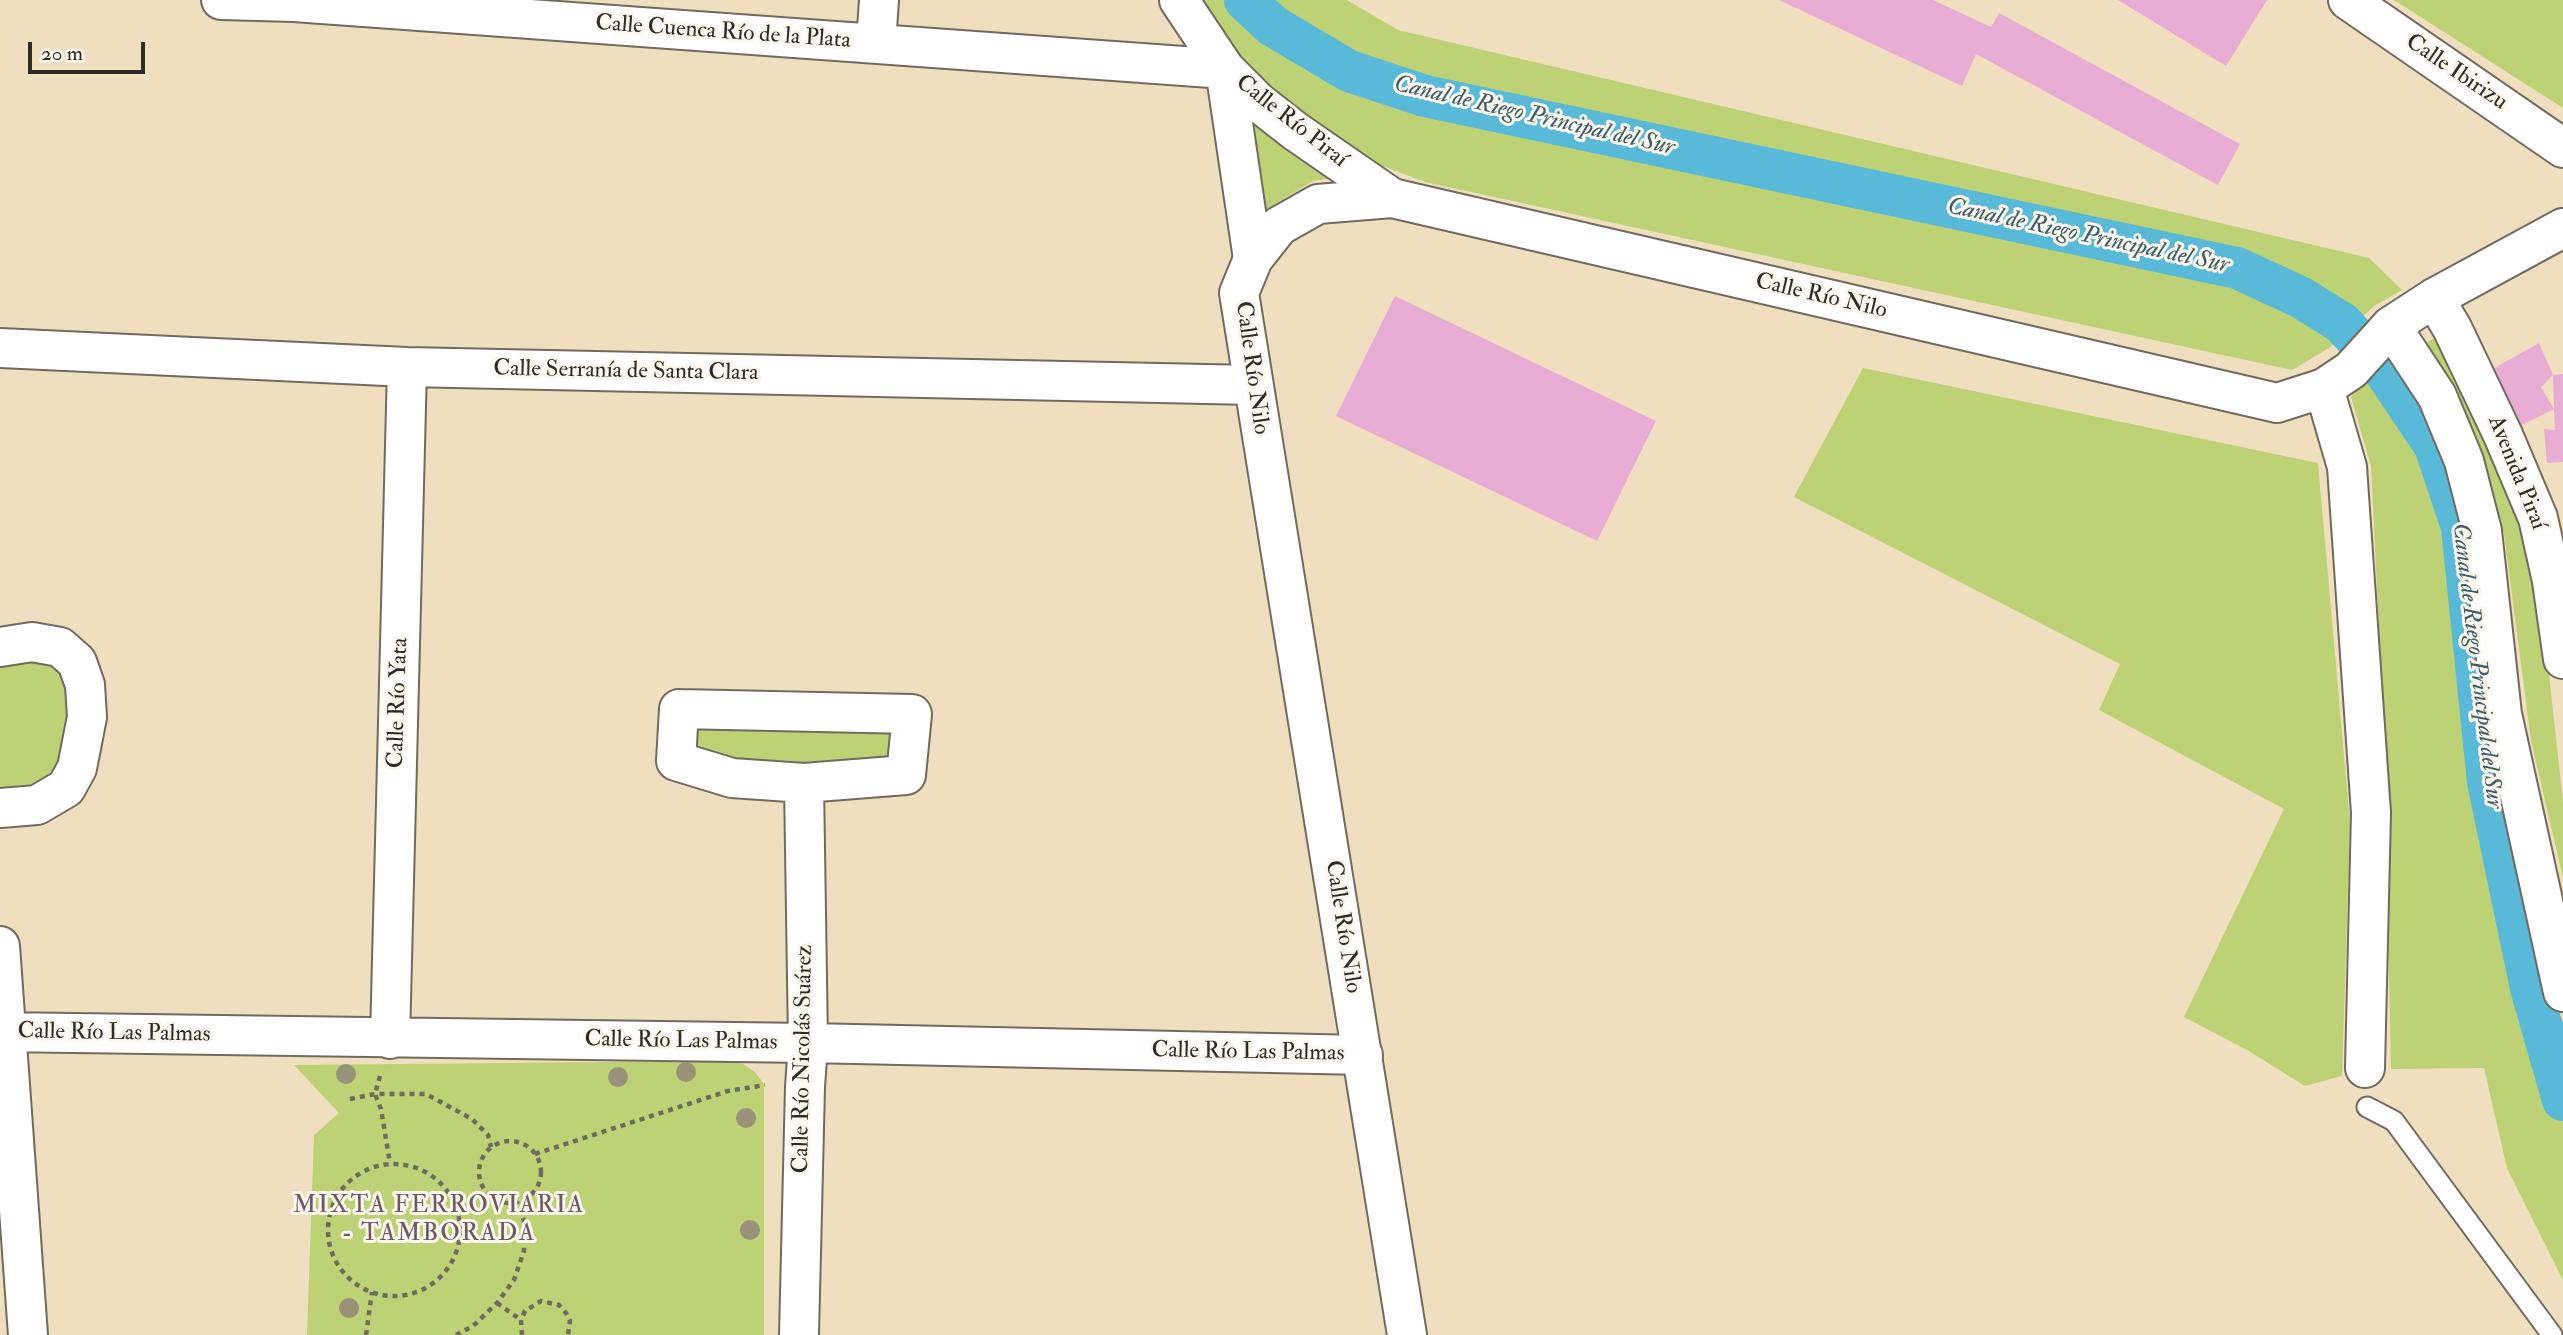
<!DOCTYPE html>
<meta charset="utf-8">
<style>
body{margin:0}
#map{position:relative;width:2563px;height:1335px;overflow:hidden;background:#efdfbf;font-family:"IM FELL Double Pica",serif}
canvas{display:block}
.scale{position:absolute;left:28px;top:42px;width:117px;height:32px;box-sizing:border-box;border:4px solid #2b2b2b;border-top:0;padding-left:9px;font-size:21px;line-height:24px;white-space:nowrap;color:#2b2b2b;-webkit-text-stroke:5px #fbf7ec;paint-order:stroke}
</style>
<div id="map">
<canvas width="2563" height="1335"></canvas>
<div class="scale">20 m</div>
</div>
<script>
const ctx = document.querySelector('canvas').getContext('2d');
ctx.lineJoin = 'round';
function paint(path, color) {
  ctx.fillStyle = color;
  ctx.fill(path, 'evenodd');
}
function shape(rows) {
  const path = new Path2D();
  for (const r of rows) {
    if (r.length === 3) {
      path.moveTo(r[0] + r[2], r[1]);
      path.arc(r[0], r[1], r[2], 0, 2 * Math.PI);
      continue;
    }
    path.moveTo(r[0], r[1]);
    for (let i = 2; i < r.length; i += 2) path.lineTo(r[i], r[i + 1]);
  }
  return path;
}
function stroke(path, color, width, dash) {
  ctx.strokeStyle = color;
  ctx.lineWidth = width;
  ctx.lineCap = dash ? 'butt' : 'round';
  ctx.setLineDash(dash || []);
  ctx.stroke(path);
}
function write(font, color, halo, rows, align = 'center') {
  ctx.font = font + ' "IM FELL Double Pica",serif';
  ctx.lineWidth = 6;
  ctx.setLineDash([]);
  ctx.textBaseline = 'middle';
  ctx.strokeStyle = halo;
  ctx.fillStyle = color;
  for (const [text, x, y, turn = 0] of rows) {
    ctx.save();
    ctx.translate(x, y);
    ctx.rotate((+turn || 0) * Math.PI / 180);
    ctx.textAlign = isNaN(turn) ? turn : align;
    if (halo) ctx.strokeText(text, 0, 0);
    ctx.fillText(text, 0, 0);
    ctx.restore();
  }
}
const green = shape([
 [1194,0,1347,0,1398,30,2369,258,2402,290,2374,306,2329,348,2292,370,1425,182,1359,157,1269,93],
 [2394,0,2563,0,2563,108],
 [1249,109,1336,178,1313,181,1268,208,1259,221],
 [2441,334,2524,519,2539,583,2563,802,2563,878,2531,740,2504,534,2479,462,2421,346],
 [2390,350,2429,408,2469,537,2489,716,2555,1027,2563,1051,2563,1280,2507,1168,2484,1068,2391,1069,2383,710,2371,466,2351,397],
 [1863,368,2318,463,2350,823,2342,1076,2305,1086,2247,1050,2184,1017,2284,809,2099,710,2120,664,1794,497],
 [53,659,73,689,56,779,33,790,0,793,0,660],
 [693,723,897,728,893,763,736,765,690,751],
 [726,1061,743,1064,755,1072,764,1084,764,1335,307,1335,314,1135,339,1113,294,1065]
]);
const canal = shape([
 [1245,0,1273,26,1349,71,1425,96,2237,268,2300,297,2342,323,2382,367,2435,446,2462,527,2488,782,2531,988,2563,1100]
]);
const building = shape([
 [1779,0,1933,0,1991,27,1999,13,2240,144,2218,185,1976,54,1962,86],
 [2118,0,2267,0,2226,66],
 [1395,296,1656,421,1597,541,1336,416],
 [2539,343,2553,375,2541,387,2554,409,2553,375,2563,374,2563,462,2547,463,2544,429,2555,430,2554,409,2514,429,2489,371]
]);
const path = shape([
 [380,1076,375,1094,381,1109,390,1163],
 [350,1099,375,1094,426,1094,472,1119,488,1135,491,1147],
 [510,1172,31],
 [535,1154,728,1091,765,1085],
 [394,1230,66],
 [497,1303,521,1320],
 [366,1335,372,1292],
 [456,1335,473,1326,497,1303,514,1280,524,1251,524,1221,517,1202],
 [522,1335,521,1320,525,1311,541,1301,559,1305,566,1313,570,1321,568,1335]
]);
const lane = shape([
 [2367,1107,2394,1121,2552,1335]
]);
const street = shape([
 [221,0,294,2,1225,69],
 [1179,0,1225,69,1258,102,1295,131,1392,198],
 [2348,0,2563,148],
 [876,44,879,0],
 [1225,69,1253,259],
 [2434,298,2452,328,2503,435,2538,518,2552,581,2563,659],
 [2391,326,2437,396,2464,461,2482,531,2502,714,2563,992],
 [0,348,407,367,1253,385],
 [2324,388,2347,467,2371,813,2365,1068],
 [0,647,32,642,60,647,77,662,85,685,87,717,77,768,66,788,37,805,0,808],
 [679,709,912,714,906,775,804,783,732,778,676,761,679,709],
 [0,946,28,1335],
 [0,1032,808,1043,1363,1055],
 [390,1039,407,367],
 [799,1335,805,1087,808,1043,804,783]
]);
const secondary = shape([
 [1407,1335,1239,293,1253,259,1279,226,1318,204,1392,198,2277,403,2324,388,2351,370,2391,326,2434,298,2563,228]
]);
const trees = [
 [686,1072],
 [346,1074],
 [618,1077],
 [746,1118],
 [750,1230],
 [349,1308]
];
const streetNames = [
 ["Calle Cuenca Río de la Plata",723,33,4],
 ["Calle Ibirizu",2456,73,34],
 ["Calle Río Piraí",1291,122,38],
 ["Calle Río Nilo",1821,297,13],
 ["Calle Río Nilo",1251,368,82],
 ["Calle Serranía de Santa Clara",626,372,1],
 ["Avenida Piraí",2516,473,68],
 ["Calle Río Yata",399,703,-88],
 ["Calle Río Nilo",1342,927,81],
 ["Calle Río Las Palmas",114,1034,1],
 ["Calle Río Las Palmas",681,1042,1],
 ["Calle Río Las Palmas",1248,1053,1],
 ["Calle Río Nicolás Suárez",804,1059,-89]
];
const waterNames = [
 ["Canal de Riego Principal del Sur",1534,117,13],
 ["Canal de Riego Principal del Sur",2088,237,12],
 ["Canal de Riego Principal del Sur",2476,666,83]
];
const neighbourhoodNames = [
 ["MIXTA FERROVIARIA",439,1207],
 ["- TAMBORADA",439,1235]
];
paint(green, '#bdd175');
stroke(canal, '#59b9d8', 42);
paint(building, '#e7add4');
stroke(lane, '#706a5f', 23);
stroke(street, '#706a5f', 42);
stroke(secondary, '#706a5f', 42);
stroke(path, '#706a5f', 4.5, [5, 5]);
stroke(lane, '#fff', 19);
stroke(street, '#fff', 38);
stroke(secondary, '#fff', 38);
ctx.fillStyle = '#989378';
for (const [x, y] of trees) {
  ctx.beginPath();
  ctx.arc(x, y, 10, 0, 2 * Math.PI);
  ctx.fill();
}
write('23px', '#2b2b2b', '#fbf7ec', streetNames);
write('italic 24px', '#3b5d68', '#fbf7ec', waterNames);
ctx.letterSpacing = '2px';
write('24px', '#6d5866', '#fbf7ec', neighbourhoodNames);
ctx.letterSpacing = '0px';
</script>
